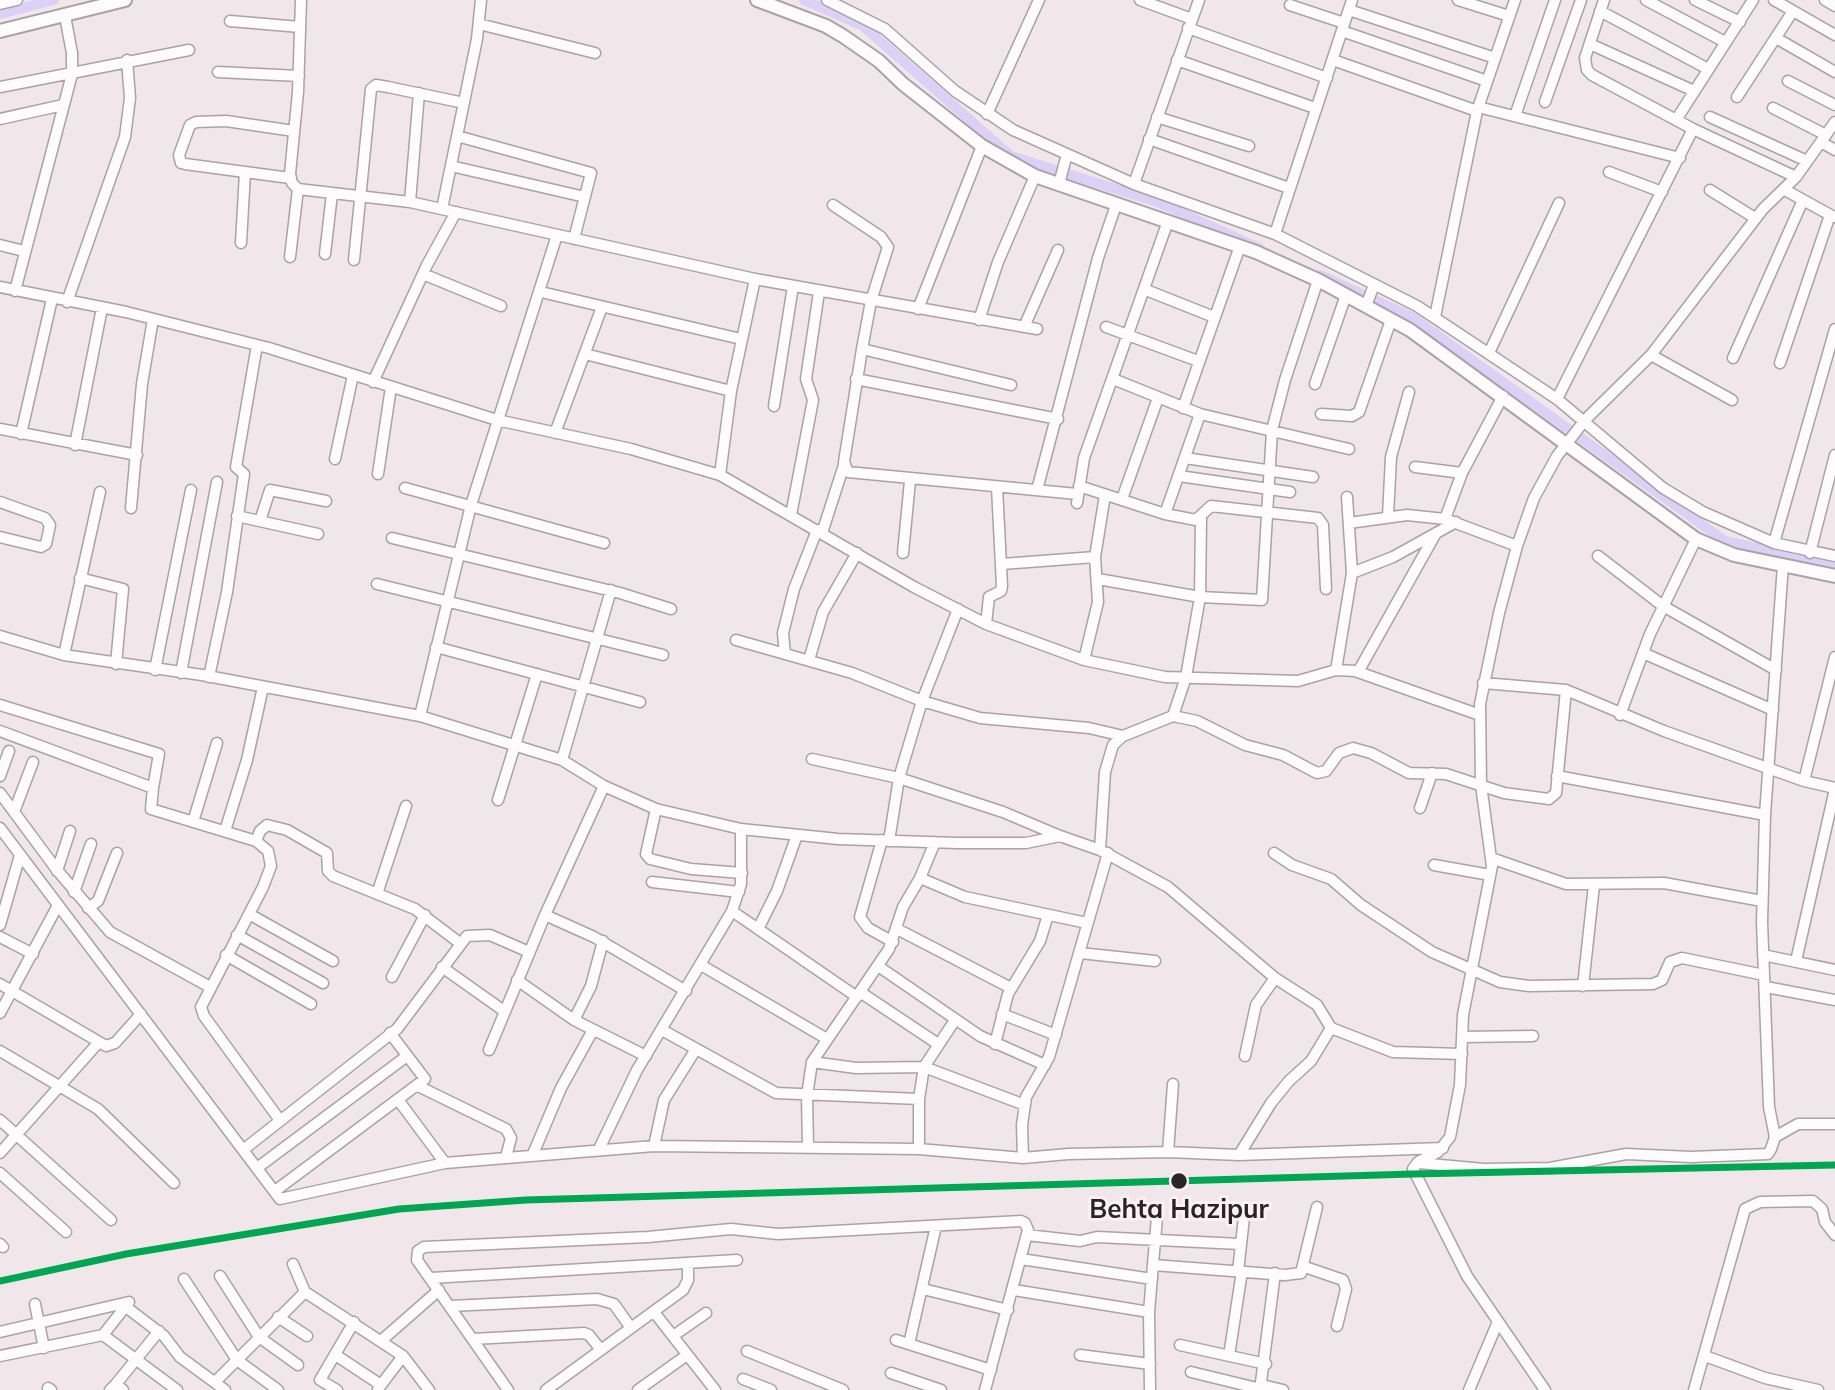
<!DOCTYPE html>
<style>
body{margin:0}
canvas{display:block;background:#f1e6e9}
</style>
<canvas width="1835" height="1390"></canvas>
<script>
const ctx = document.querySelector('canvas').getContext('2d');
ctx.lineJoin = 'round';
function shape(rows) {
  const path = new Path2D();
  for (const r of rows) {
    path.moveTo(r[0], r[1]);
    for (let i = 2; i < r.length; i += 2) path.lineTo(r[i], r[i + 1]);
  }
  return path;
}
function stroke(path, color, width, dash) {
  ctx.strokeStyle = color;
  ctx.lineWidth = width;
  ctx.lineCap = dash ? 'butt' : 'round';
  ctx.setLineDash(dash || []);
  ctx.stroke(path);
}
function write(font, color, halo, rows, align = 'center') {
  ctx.font = font + ' Mulish,sans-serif';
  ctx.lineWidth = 6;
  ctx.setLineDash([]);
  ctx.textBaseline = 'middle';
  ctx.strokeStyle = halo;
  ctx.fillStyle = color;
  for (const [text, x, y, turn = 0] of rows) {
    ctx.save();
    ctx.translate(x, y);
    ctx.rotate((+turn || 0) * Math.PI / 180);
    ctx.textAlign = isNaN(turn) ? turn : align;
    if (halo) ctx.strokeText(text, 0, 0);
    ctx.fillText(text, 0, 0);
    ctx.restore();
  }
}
const canal = shape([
 [804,0,863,26,1011,156,1157,202,1259,248],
 [0,14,54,0],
 [1320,275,1412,317,1725,541,1835,564]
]);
const minor = shape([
 [301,0,298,92,290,174,292,183,298,189,410,202,755,279,1037,329],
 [827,0,885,29,955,91,1013,130,1134,184,1275,234,1417,306,1557,399,1663,488,1703,512,1774,543,1835,556],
 [1140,0,1192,19],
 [1458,0,1509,16],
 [1604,0,1585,58,1587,70,1592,75,1693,129,1796,177],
 [1646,0,1725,42],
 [1695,0,1740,22],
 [1774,0,1835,35],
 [1825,0,1835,6],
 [0,4,17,0],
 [1290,5,1344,23],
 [1349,10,1495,58],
 [1600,11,1708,69],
 [230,21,300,27],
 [479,24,595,53],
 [1188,28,1327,78],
 [1342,31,1487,81],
 [1776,38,1835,72],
 [1590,44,1694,91],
 [1177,60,1315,108],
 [1333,60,1477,111],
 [218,72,299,76],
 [1788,81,1835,105],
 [0,87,189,50],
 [1737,97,1793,11],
 [1545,102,1581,0],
 [1478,107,1680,158],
 [1773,108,1826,135],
 [987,114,1039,0],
 [1515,116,1555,0],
 [1157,117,1249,146],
 [1710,117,1807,161],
 [0,119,63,105],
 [1676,120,1753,0],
 [457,136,591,173,574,239],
 [1149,139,1289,188],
 [1821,142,1835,150],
 [451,166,585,197],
 [1609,172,1662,192],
 [290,178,185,164,181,163,179,155,190,125,196,122,226,121,294,131],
 [1059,184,1067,154],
 [1134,184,1199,0],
 [1710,190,1755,218],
 [1785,190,1834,217],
 [410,202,419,93],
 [833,205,881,237,888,247,871,301,862,349,844,462,848,472,1077,494],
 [442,209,477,39,481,0],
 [1275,234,1352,0],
 [241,243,245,172],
 [0,245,24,251],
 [325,254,332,194],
 [290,257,298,189],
 [354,260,371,89,376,85,388,87,464,103],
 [423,274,501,306],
 [0,287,126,312,269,348,497,420,631,449,720,475,914,587,986,624,1084,660,1165,677,1298,681,1336,670,1355,671,1480,715],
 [1146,290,1214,317],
 [15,291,72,74,72,53,65,16],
 [541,292,741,339],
 [67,302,125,137,130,98,127,60],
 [1366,306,1374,285],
 [918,309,982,146],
 [1435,317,1477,111,1515,0],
 [979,320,998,262,1035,176],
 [1024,327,1058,250],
 [1106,327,1198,361],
 [862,349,1011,385],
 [1489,353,1559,203],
 [585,354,731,391],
 [1651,355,1732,400],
 [1733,358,1803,200],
 [1780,363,1830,215],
 [856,379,1058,419],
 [1113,379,1200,414,1349,449],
 [373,382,427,265,456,212],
 [1315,384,1346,295],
 [1557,399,1693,129],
 [774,406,793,286],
 [1183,408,1240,246],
 [1321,414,1352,416,1359,412,1391,320],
 [0,429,137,455],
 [555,433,602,307],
 [21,434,52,299],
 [75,445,102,308],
 [1185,458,1313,477],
 [335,459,353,375],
 [1415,467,1462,473],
 [378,474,391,387],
 [720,475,731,391,755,279],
 [1179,476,1290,492],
 [1079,486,1165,514,1196,520,1211,506,1318,518,1323,525,1326,589],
 [405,488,604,543],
 [1037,490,1098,258,1116,205],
 [1122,499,1158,398],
 [0,502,45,518,50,525,46,544,41,547,0,537],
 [1077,503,1084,458,1168,221],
 [131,508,142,384,153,319],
 [1165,514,1200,414],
 [791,515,813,400,806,379,819,292],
 [237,516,318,534],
 [1388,516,1391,457,1409,392],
 [1445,519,1462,473,1503,396],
 [260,521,270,490,326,501],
 [1349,523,1407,515,1445,519,1517,546],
 [822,533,844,465],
 [392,538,620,593,671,609],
 [1774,543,1835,329],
 [903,553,910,481],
 [1810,553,1835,455],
 [1598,556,1663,606,1776,670],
 [1002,564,1095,557],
 [1352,573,1393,557,1456,522],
 [80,578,123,589,116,664],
 [1098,579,1200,597,1262,600,1272,430,1285,380,1318,280],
 [377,584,663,655],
 [958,609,922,701,899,778,1003,812,1060,836],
 [986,624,989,597,1001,591,1002,586,997,487],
 [0,636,64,655,202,675,420,716,562,760,604,786,656,809,741,829,838,839,957,843,1026,843,1060,836,1100,850,1168,887,1275,978,1317,1005,1331,1028,1393,1052,1462,1054],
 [736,640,852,673,922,701,980,718,1089,728,1123,736],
 [436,647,640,702],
 [1643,653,1773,710],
 [785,654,783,633,794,589,817,530],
 [64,655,100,492],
 [809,660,823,612,857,553],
 [1084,660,1098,602,1095,557,1105,495],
 [155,670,191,490],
 [1336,670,1352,573,1347,497],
 [1358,672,1436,533],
 [181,673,217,482],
 [209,677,227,592,244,474,236,467,257,345],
 [1483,683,1566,690,1664,731,1804,781,1835,788],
 [0,705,159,754,153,788],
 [1620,715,1650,634,1696,539],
 [420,716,471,505,557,235],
 [1173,716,1186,677,1200,597,1201,519],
 [0,731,153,788,151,809,256,841,268,851,271,866,263,887,201,1007,204,1016,279,1119],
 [812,759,899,778,889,841],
 [562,760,611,590],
 [0,776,9,751],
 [1557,776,1765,815],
 [1804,781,1835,657],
 [0,793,57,870,110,932,210,987],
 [498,800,537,674],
 [1420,808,1432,773],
 [656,809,646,854,650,859,691,869,742,873],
 [14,812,33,762],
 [193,822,217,743],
 [0,828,280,1199,445,1163,654,1146,919,1149,1023,1158,1068,1154,1168,1152,1239,1155,1443,1148],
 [225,831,247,760,263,687],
 [882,840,860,917,868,928,893,942],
 [256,841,260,831,267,825,287,830,327,853,328,871,333,876,415,909,461,944],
 [1100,850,1105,772,1113,745,1123,736,1173,716,1197,721,1245,745,1283,755,1317,773,1326,771,1339,753,1353,748,1371,753,1409,773,1446,774,1504,793,1549,799,1556,793,1566,690],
 [1274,853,1292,865,1331,879,1361,905,1432,952,1500,982,1529,986,1653,984,1662,980,1670,962,1682,958,1764,975],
 [1491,858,1566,884,1664,883,1762,901],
 [1434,865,1490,875],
 [57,871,70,831],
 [920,878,965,897,1087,923],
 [652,882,739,892],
 [74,892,91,844],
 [377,894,406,806],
 [88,908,98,901,117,853],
 [732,911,857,997],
 [249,914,333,961],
 [545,915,594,937,686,991],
 [0,925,20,855],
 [758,929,777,891,797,835],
 [897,929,1011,988],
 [237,935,323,983],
 [0,937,33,954],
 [1080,953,1155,961],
 [226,955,311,1004],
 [1763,955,1835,970],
 [1796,961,1835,789],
 [701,965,827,1039],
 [878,966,980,1036,1045,1065],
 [442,967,504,1011],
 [392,977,425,915],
 [517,980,574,1020,646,1056],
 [0,984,106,1046,115,1043,141,1014],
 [1583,986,1594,885],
 [1766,987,1835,1000],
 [860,992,938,1044],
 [0,1013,58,905],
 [1002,1014,1056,1035],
 [574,1020,591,986,603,941],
 [662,1030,776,1093,919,1099],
 [1462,1037,1533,1036],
 [995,1044,1008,994,1040,941,1048,915],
 [489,1050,545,915,604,786],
 [0,1051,98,1109,174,1183],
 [1245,1056,1256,1005,1275,978],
 [812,1062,856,1068,924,1067,1025,1105],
 [418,1086,506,1129,511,1138,506,1157],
 [399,1101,445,1163],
 [0,1120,111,1220],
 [1775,1137,1798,1124,1835,1124],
 [654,1146,664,1100,696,1049],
 [808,1146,807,1096,812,1062,889,949,903,907,920,878,935,842],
 [599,1149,637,1070,732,911,741,884,741,829],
 [919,1149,919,1099,924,1067,955,1020],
 [243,1150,397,1029,467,936,490,935,529,952],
 [1168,1152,1173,1084],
 [0,1153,99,1042],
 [533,1154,561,1088,593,1030],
 [1239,1155,1271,1103,1289,1081,1311,1061,1331,1028],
 [1023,1158,1022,1125,1026,1097,1049,1057,1108,853],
 [1419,1163,1484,1169,1550,1168,1626,1154,1691,1157,1768,1154,1771,1149,1775,1137,1769,1107,1762,922,1765,815,1783,565],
 [257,1168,407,1056],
 [0,1173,66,1232],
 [275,1191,425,1079,390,1033],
 [1027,1235,1080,1241,1097,1237,1240,1244],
 [0,1244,3,1247],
 [1021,1259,1152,1279],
 [293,1264,305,1292,403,1356,429,1390],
 [1153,1265,1285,1275,1301,1273,1317,1207],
 [1305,1267,1343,1280,1346,1289,1337,1326],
 [1238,1271,1245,1209],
 [220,1276,259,1337,298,1365],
 [431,1278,737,1260],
 [184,1279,237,1360,278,1390],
 [923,1289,1008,1310],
 [1014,1290,1149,1312],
 [35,1304,44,1348],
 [450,1306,597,1299,614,1304,631,1328],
 [126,1307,164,1336,180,1357,225,1390],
 [654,1312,715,1390],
 [278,1317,307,1336],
 [0,1332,129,1302],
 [103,1335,177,1390],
 [673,1336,706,1313],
 [473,1339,584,1333,589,1335,601,1350],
 [382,1340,439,1290],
 [896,1340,991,1370],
 [909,1344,936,1226],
 [1180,1345,1266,1364],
 [747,1351,843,1390],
 [1080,1355,1150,1364],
 [0,1356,103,1335,129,1302],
 [337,1356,381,1385],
 [1229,1356,1242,1271],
 [1705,1356,1765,1378,1818,1390],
 [1191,1372,1261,1389],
 [891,1373,941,1390],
 [743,1379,771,1390],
 [215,1382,305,1292],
 [116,1384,159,1331],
 [1262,1385,1283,1390],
 [48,1388,51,1390],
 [378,1389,403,1356],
 [110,1390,116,1384,123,1390],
 [337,1390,320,1380,354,1322],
 [508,1390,417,1260,418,1251,424,1247,648,1237,731,1229,778,1234,1021,1221,1025,1223,1028,1230,985,1390],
 [546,1390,683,1290,688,1280,688,1263],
 [638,1390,687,1355],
 [1150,1390,1149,1312,1157,1217],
 [1260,1390,1275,1273],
 [1469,1390,1497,1324],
 [1545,1390,1467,1276,1413,1169,1418,1162,1438,1152,1450,1137,1460,1085,1463,1015,1492,866,1481,785,1480,704,1499,613,1517,546,1534,498,1557,456,1585,420,1651,355,1763,209,1796,177,1835,122],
 [1694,1390,1745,1209,1760,1202,1813,1201,1822,1209,1825,1222,1835,1235]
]);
const tertiary = shape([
 [757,0,826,26,843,36,879,61,903,84,982,146,1035,176,1256,252,1318,280,1410,330,1696,539,1734,555,1835,576],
 [0,31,125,0]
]);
const rail1 = shape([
 [0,1281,126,1254,399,1209,526,1200,1413,1174,1835,1165]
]);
const markers = [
 [1179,1181,9,"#2b2426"]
];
const stopNames = [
 ["Behta Hazipur",1179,1210]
];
stroke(canal, '#dbd0f5', 10);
stroke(minor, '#aba2a5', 13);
stroke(tertiary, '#aba2a5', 16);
stroke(minor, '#fdfbfc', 10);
stroke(tertiary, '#fdfbfc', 12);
stroke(rail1, '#00a651', 7);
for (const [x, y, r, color] of markers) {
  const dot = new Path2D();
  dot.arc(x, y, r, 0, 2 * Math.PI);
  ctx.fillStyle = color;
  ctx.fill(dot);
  stroke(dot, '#fdf1f5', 2.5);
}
write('bold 26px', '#2b2426', '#fdf1f5', stopNames);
</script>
